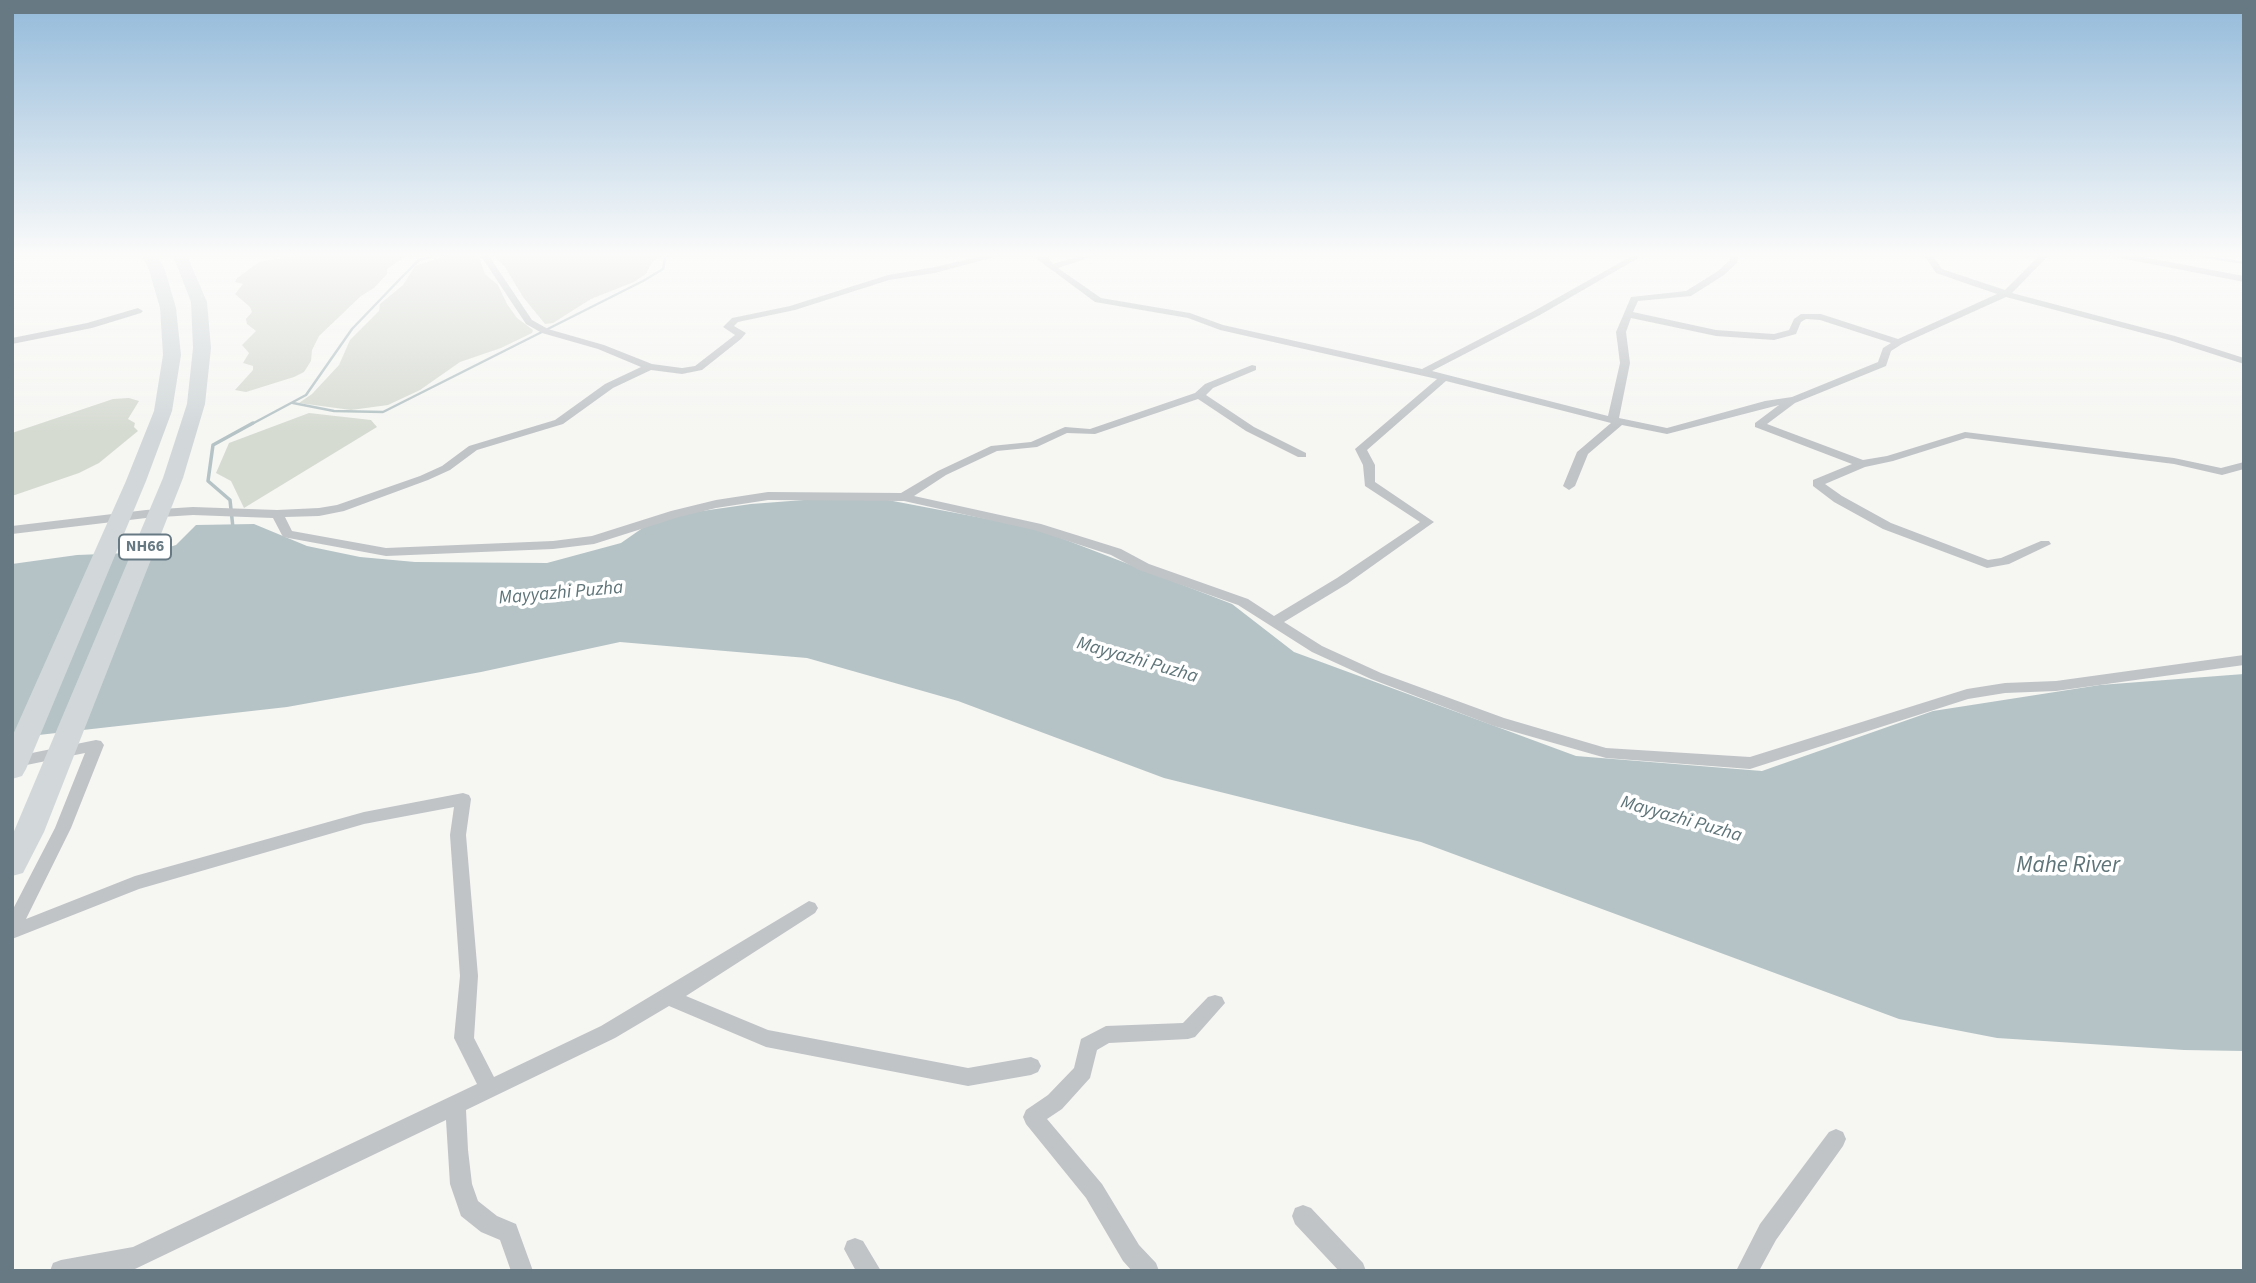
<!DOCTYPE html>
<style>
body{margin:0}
#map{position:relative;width:2256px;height:1283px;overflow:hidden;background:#f6f6f3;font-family:"Source Sans 3",sans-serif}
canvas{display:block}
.frame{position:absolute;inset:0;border:14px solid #677983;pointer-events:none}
</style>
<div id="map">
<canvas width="2256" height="1283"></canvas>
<div class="frame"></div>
</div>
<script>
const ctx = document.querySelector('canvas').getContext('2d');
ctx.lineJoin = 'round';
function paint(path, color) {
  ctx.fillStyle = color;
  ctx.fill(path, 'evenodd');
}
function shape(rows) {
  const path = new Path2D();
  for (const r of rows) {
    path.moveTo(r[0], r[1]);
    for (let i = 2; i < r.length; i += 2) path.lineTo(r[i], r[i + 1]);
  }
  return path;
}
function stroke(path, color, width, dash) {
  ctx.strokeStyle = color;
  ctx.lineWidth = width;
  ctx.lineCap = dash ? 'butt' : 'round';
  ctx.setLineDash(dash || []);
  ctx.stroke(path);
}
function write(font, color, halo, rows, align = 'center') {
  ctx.font = font + ' "Source Sans 3",sans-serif';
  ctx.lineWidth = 7;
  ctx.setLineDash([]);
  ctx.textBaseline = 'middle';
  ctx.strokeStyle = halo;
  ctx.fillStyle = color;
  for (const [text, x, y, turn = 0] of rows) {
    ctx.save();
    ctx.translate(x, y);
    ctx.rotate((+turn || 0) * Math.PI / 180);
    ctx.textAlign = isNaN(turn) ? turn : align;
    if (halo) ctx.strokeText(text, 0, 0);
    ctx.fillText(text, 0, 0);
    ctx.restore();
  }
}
const green = shape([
 [309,253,419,253,401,259,387,269,387,274,374,288,361,296,319,336,312,350,311,361,304,372,294,377,246,392,235,390,253,370,253,366,243,363,249,353,242,345,256,331,247,324,246,319,252,312,250,307,235,294,243,284,235,282,236,279,259,262],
 [455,253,473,253,479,257,485,274,498,285,507,304,517,318,533,330,532,333,501,348,460,362,420,390,388,405,351,410,299,403,312,394,339,365,350,340,379,311,380,304,403,285,415,266],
 [491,253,664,253,652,262,646,274,634,282,591,299,553,323,545,324,523,297,505,267],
 [129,398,139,401,128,419,135,423,134,427,138,431,99,463,79,473,12,496,12,433,113,399],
 [309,413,371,420,377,427,244,508,231,481,216,473,229,443]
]);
const water = shape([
 [877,498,1035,528,1232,604,1294,652,1576,756,1762,771,1933,711,2100,685,2244,674,2244,1051,2184,1050,1997,1038,1899,1019,1421,842,1164,778,958,701,807,658,620,642,481,672,287,707,12,738,12,564,77,555,154,552,176,545,196,525,254,524,307,546,360,557,415,562,547,563,621,543,644,527,681,514,751,504,817,499]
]);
const streamFar1 = shape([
 [2183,253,2244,263],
 [293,403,334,411,383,412,643,281,663,269,666,255,670,253],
 [250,425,306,395,352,329,401,278,419,260,446,253]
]);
const stream = shape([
 [233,528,230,500,208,481,213,445,253,423]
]);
const street = shape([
 [479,253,487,253,532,320,548,329,604,345,652,364,682,368,695,366,735,335,723,327,732,318,790,306,888,275,935,267,995,253,1009,253,935,273,889,280,795,310,738,322,734,326,746,333,741,339,702,370,682,374,651,370,613,388,563,424,477,450,450,470,428,480,344,511,319,516,285,517,292,531,386,548,553,541,592,536,671,511,716,500,768,492,901,493,938,471,991,446,1031,442,1065,427,1090,429,1195,393,1205,384,1252,365,1256,366,1256,370,1213,388,1206,395,1254,427,1306,453,1306,457,1298,457,1246,431,1198,399,1095,434,1067,433,1037,447,997,451,946,475,914,496,1041,524,1121,549,1149,564,1248,599,1274,616,1337,578,1420,522,1365,486,1363,465,1355,449,1437,379,1220,330,1188,318,1095,302,1029,253,1039,253,1048,257,1053,264,1091,253,1103,253,1058,268,1101,298,1190,313,1223,325,1422,369,1534,311,1637,253,1647,253,1540,315,1432,371,1608,416,1620,363,1616,332,1631,297,1686,291,1718,271,1730,260,1731,253,1739,253,1737,263,1724,275,1691,296,1638,301,1633,312,1716,330,1774,334,1789,330,1794,319,1801,314,1821,314,1898,339,1997,294,1936,273,1923,253,1931,253,1942,269,2005,290,2042,253,2051,253,2012,293,2175,336,2244,358,2244,364,2169,340,2006,297,1902,344,1891,351,1886,366,1795,403,1767,424,1863,460,1887,456,1965,432,2174,458,2221,468,2244,462,2244,469,2222,475,2174,464,1966,438,1893,461,1865,467,1825,484,1842,496,1891,523,1988,560,2001,558,2041,541,2049,541,2051,544,2009,564,1987,568,1883,529,1834,502,1813,486,1813,480,1852,464,1755,427,1755,423,1779,405,1667,434,1622,425,1588,454,1575,486,1569,490,1563,486,1577,452,1611,423,1446,381,1367,450,1375,465,1375,482,1434,522,1347,584,1284,622,1322,646,1381,673,1504,718,1606,748,1750,757,1967,689,2005,683,2056,681,2244,655,2244,665,2056,691,2005,693,1968,699,1750,769,1606,758,1494,726,1371,679,1312,652,1238,605,1139,570,1111,555,1034,530,904,501,768,500,716,508,679,517,594,544,553,549,386,556,283,537,273,518,193,515,146,518,12,534,12,526,146,510,193,507,277,510,319,508,337,505,420,476,442,466,469,446,555,420,605,384,641,367,598,349,542,333,526,324,479,253],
 [1631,318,1716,336,1774,340,1796,334,1801,322,1806,319,1820,320,1891,343,1883,348,1878,362,1792,397,1765,401,1667,428,1619,418,1630,363,1626,332,1631,318],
 [2106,253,2122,253,2244,276,2244,282,2110,256,2106,253],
 [138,308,143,311,141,313,92,328,12,344,12,338,87,323,138,308],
 [96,740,101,741,104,745,71,828,26,919,135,876,364,812,463,793,469,795,471,799,466,835,478,976,474,1038,494,1077,601,1026,809,901,815,903,818,908,815,913,686,996,768,1030,968,1068,1031,1057,1038,1060,1041,1066,1038,1072,1031,1075,968,1086,766,1047,669,1006,615,1038,466,1110,468,1150,472,1184,478,1201,497,1216,516,1224,533,1271,511,1271,500,1240,481,1232,461,1216,450,1184,446,1120,135,1269,50,1271,53,1263,61,1260,133,1247,477,1084,454,1038,460,976,450,835,454,807,364,824,139,889,12,939,12,911,55,828,85,753,12,768,12,757,96,740],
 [1215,995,1222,997,1225,1003,1195,1037,1188,1039,1109,1043,1097,1050,1090,1078,1062,1109,1047,1119,1102,1184,1139,1245,1156,1263,1159,1271,1132,1271,1123,1261,1086,1198,1026,1124,1023,1117,1026,1110,1048,1095,1074,1068,1081,1039,1106,1026,1183,1023,1208,997,1215,995],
 [1836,1129,1843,1132,1846,1139,1843,1146,1776,1240,1759,1271,1736,1271,1760,1224,1829,1132,1836,1129],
 [1303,1205,1311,1208,1363,1263,1366,1271,1339,1271,1295,1224,1292,1216,1295,1208,1303,1205],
 [855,1238,863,1241,881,1271,856,1271,844,1249,847,1241,855,1238]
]);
const highway = shape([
 [141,253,156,253,165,270,176,308,181,355,172,411,146,481,26,769,22,776,12,779,12,737,126,481,154,411,163,355,160,308,149,270,141,253],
 [172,253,186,253,207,302,211,348,205,404,183,478,44,832,23,873,12,876,12,836,163,478,187,404,193,348,191,302,172,253]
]);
const shields = [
 [145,547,52]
];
const shieldNames = [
 ["NH66",145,547]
];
const waterNames = [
 ["Mayyazhi Puzha",561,594,-5],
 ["Mayyazhi Puzha",1137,661,16],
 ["Mayyazhi Puzha",1681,820,16]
];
const nearWaternames = [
 ["Mahe River",2068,867]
];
paint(green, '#d6dbd2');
paint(water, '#b5c3c6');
stroke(streamFar1, '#b5c3c6', 2.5);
stroke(stream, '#b5c3c6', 3.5);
paint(street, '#c0c4c7');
paint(highway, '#d2d8da');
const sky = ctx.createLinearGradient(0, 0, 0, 432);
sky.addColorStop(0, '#93bada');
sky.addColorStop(0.59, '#fbfbfa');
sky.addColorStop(1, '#fbfbfa00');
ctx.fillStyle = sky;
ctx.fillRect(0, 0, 2256, 432);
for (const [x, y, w] of shields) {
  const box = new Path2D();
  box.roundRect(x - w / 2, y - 12.5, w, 25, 5);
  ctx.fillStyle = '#fff';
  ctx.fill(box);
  stroke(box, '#677983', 2);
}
write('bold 16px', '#677983', null, shieldNames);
write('italic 19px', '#5e7478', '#fff', waterNames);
write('italic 23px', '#5e7478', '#fff', nearWaternames);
</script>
